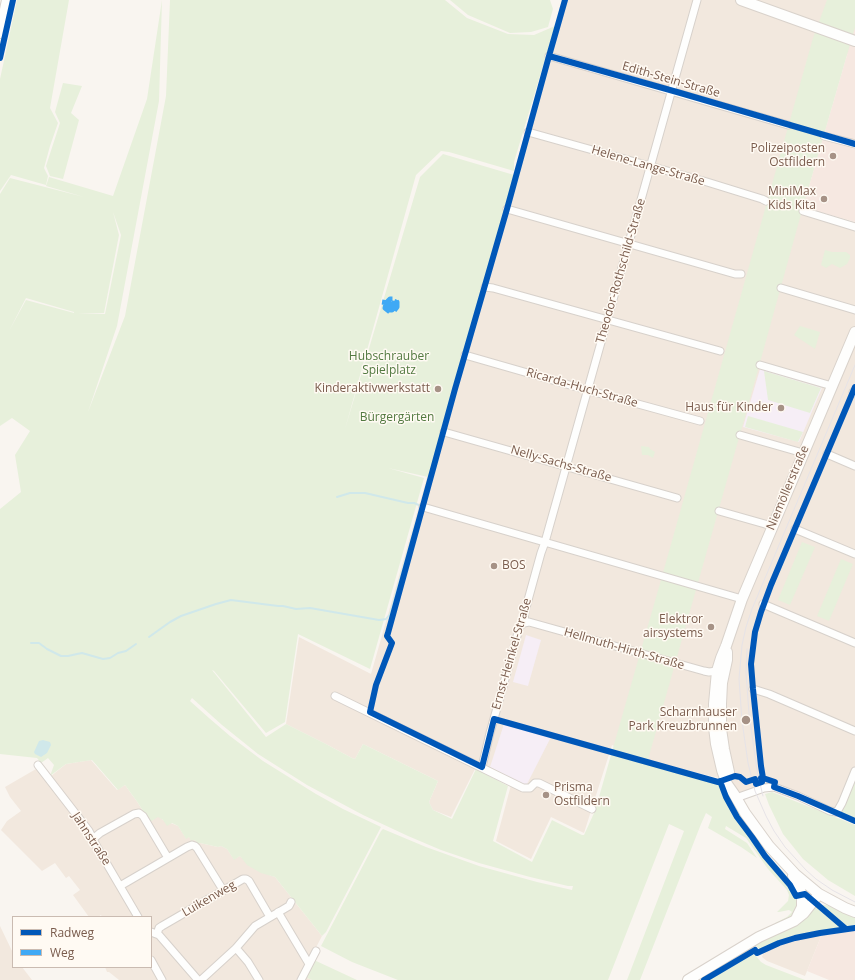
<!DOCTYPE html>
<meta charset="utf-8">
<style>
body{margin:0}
#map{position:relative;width:855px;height:980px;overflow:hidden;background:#f9f5f0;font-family:"Open Sans",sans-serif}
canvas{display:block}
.legend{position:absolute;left:12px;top:916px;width:140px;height:52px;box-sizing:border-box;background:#fffaf3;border:1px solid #cabbb1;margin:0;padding:5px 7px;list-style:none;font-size:12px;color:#7a5c4d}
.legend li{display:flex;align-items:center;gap:8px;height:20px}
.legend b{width:20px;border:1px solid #cabbb1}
</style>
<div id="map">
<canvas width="855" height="980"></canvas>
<ul class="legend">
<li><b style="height:5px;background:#0057b8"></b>Radweg</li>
<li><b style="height:5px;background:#3fa9f5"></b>Weg</li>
</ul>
</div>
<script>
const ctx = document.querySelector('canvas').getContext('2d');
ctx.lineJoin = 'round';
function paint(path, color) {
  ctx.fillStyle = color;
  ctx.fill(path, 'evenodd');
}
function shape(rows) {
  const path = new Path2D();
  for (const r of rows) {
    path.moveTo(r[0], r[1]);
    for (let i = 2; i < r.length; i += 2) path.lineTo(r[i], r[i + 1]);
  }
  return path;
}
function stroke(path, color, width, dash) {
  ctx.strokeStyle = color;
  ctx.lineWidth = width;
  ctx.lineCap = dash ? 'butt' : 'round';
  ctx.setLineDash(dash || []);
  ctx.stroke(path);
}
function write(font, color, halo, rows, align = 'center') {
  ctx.font = font + ' "Open Sans",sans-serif';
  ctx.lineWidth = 3;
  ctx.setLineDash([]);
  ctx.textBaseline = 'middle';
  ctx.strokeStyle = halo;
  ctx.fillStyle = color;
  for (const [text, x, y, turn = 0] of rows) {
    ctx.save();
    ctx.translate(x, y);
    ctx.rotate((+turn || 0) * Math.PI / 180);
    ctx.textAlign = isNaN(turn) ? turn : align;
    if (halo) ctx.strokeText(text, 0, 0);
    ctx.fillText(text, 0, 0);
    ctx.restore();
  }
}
const residential = shape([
 [563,0,855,0,855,57,847,54,803,207,855,222,855,823,839,816,836,817,779,792,771,790,766,790,734,801,723,779,645,760,612,745,584,833,551,817,531,859,496,841,511,785,476,767,451,817,433,810,429,802,438,781,363,744,355,759,352,758,324,743,286,724,299,637,371,674],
 [91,760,117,790,125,785,138,803,150,822,158,816,163,820,178,826,186,838,189,837,200,843,218,847,221,846,227,849,234,859,240,856,261,872,275,877,322,936,310,959,305,977,312,980,119,980,109,972,107,972,105,967,151,967,151,917,102,917,101,915,98,917,89,917,73,895,80,890,69,876,66,878,55,863,42,871,1,830,7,821,21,811,10,797,5,787,36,769,44,767,51,776,66,764],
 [0,926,13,953,13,967,22,967,32,980,0,980],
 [822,934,805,976,767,961,762,957,763,954,764,952,783,943,791,940]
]);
const commercial = shape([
 [855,27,855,222,803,207,805,200],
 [846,931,855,931,855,980,829,980,807,971,822,934,829,935]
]);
const education = shape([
 [760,369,822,388,799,442,743,427],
 [526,635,541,640,528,686,513,682],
 [504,724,551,737,526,786,490,767]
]);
const green = shape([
 [17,0,69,0,50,108,58,123,50,146,44,168,48,176,46,185,11,175,0,191,0,79],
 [162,0,159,101,117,326,88,412,125,316,166,96,170,0,445,0,467,18,508,34,534,35,555,26,514,162,514,171,449,152,441,151,416,175,345,429,420,177,443,154,514,175,428,477,388,468,424,478,370,669,298,634,285,722,266,733,214,671,212,670,266,737,286,724,324,743,352,758,355,759,363,744,438,781,429,802,433,810,452,819,476,769,508,786,493,841,532,862,552,820,582,835,584,835,595,811,659,587,813,38,827,0,855,0,855,27,805,200,803,207,746,413,647,763,719,784,731,809,739,820,740,818,733,808,724,790,722,785,724,783,731,800,738,811,755,834,768,855,791,881,798,891,797,910,791,918,775,924,775,923,787,917,792,912,789,910,779,912,777,912,788,901,789,895,787,890,768,869,746,838,726,826,725,829,747,843,757,858,741,847,708,828,712,817,706,813,701,824,640,980,627,980,684,831,669,824,608,980,398,980,352,962,321,946,381,831,383,829,426,847,479,866,537,882,572,890,573,886,568,886,530,877,479,863,441,850,408,836,363,815,307,785,258,754,222,725,192,698,190,701,209,718,230,736,263,761,316,794,343,809,381,827,326,932,322,936,275,877,261,873,247,865,240,856,234,860,227,849,221,846,218,847,200,843,198,844,196,841,194,840,191,841,189,837,186,839,178,826,172,823,167,826,163,820,158,817,150,822,138,803,125,785,118,790,92,760,66,764,50,776,54,765,48,758,41,763,37,758,0,754,0,509,21,492,15,455,30,431,12,418,0,426,0,194,10,178,84,197,46,186,49,177,113,196,147,99],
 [113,212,121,235,105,314,78,314,104,313,119,235],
 [26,298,74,312,74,313,26,300,9,331],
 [450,0,550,0,553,9,548,27,531,32,510,33,468,15],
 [63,83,82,86,71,113,79,120,63,179,50,176,46,166,60,123,55,112],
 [825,250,832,252,846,252,850,255,850,258,847,264,840,268,832,264,826,268,821,265],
 [800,326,820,332,815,349,794,335],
 [764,371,821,388,810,413,768,400],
 [748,416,803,432,798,442,745,427],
 [641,446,649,447,650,449,655,452,653,458,648,455,642,455],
 [802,542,815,547,790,605,778,600],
 [841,559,853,564,829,621,817,616],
 [855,778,855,820,840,813],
 [772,792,855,825,855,896,828,880,803,859,783,834,769,805,765,794],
 [821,905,825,905,831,906,855,918,855,926,847,927],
 [818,906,840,925,841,927,840,928,790,938,761,950,758,948,756,946,757,943,805,918],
 [749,948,750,949,749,952,702,980,695,980],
 [752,954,756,956,761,962,766,965,805,980,707,980,741,959],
 [314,960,357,980,312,980,305,977]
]);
const water = shape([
 [43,740,50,742,51,745,47,753,41,757,35,754,34,752,39,741]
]);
const stream = shape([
 [337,497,350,493,365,493,408,503,414,503,421,506],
 [149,637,170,622,181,616,216,604,231,600,278,606,283,606,296,609,310,608,379,620,386,619,390,614,416,523],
 [31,643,39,643,47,649,61,656,68,656,77,654,82,653,103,659,110,658,118,653,126,651,136,644]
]);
const street = shape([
 [549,56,788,125],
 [528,132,707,182,762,199,766,201],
 [824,136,855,144],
 [507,209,735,274,741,274],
 [803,211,855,227],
 [485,287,493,288,720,351],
 [781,288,855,310],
 [465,355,587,390,700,421],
 [760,365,832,386],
 [853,392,855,393],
 [444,432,677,498],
 [740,435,803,453],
 [827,454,855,466],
 [423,507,742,599],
 [719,511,772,526],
 [795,529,855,554],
 [763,604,855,643],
 [524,623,529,622,704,671,709,672,717,671,720,672],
 [753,689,769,694,855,731],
 [335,696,523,788,530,788,535,783,539,783,592,809],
 [38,765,89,831,97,847,138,917],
 [482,767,490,733,519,629,521,625,524,623,525,611,541,553,545,542,697,0],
 [736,798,764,788,774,787,798,796,830,811,836,812,838,810,842,803,855,771],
 [93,839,100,833,134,814,139,813,143,816,168,858],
 [120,886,187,847,192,845,195,846,197,848,223,890],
 [278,912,309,964],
 [151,932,159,935,198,980],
 [157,934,159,928,162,926,243,879,246,879,249,881,270,917],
 [236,948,248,962,259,980],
 [151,960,162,980],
 [201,980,236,948,255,926,289,906,291,902],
 [301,980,316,951]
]);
const secondary = shape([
 [741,0,855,41],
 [0,33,7,0],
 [855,332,742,599,726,646,721,658,717,671,714,704,714,727,716,744,722,770,727,784,734,794,745,813,769,846,795,874,819,894,845,908,855,912],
 [727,652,727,660,722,683,721,704,721,729,724,749,729,772],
 [793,876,800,889,802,899,802,907,797,917],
 [688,980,759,937,794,921,804,913,819,894]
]);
const tram = shape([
 [855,365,752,609,746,627,742,645,739,679,742,721,748,763,755,791,766,816,774,831,785,847,806,870,816,879,832,890,855,902],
 [747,649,746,673,749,713,757,771,763,796]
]);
const quiet = shape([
 [382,302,388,303,390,301,392,301,394,302,396,304,395,307,392,310,391,310,387,308,387,305,386,307,387,309,392,311,396,308,397,304,396,302,391,300,388,303,388,301,390,299,393,299,397,302,397,307,394,311,390,312,385,308,386,304,388,305,388,307,390,309,393,308,395,305,393,302,391,302,390,304,392,305,390,307,392,307,393,305,391,304,391,303,393,303,394,306,393,308,390,308,389,306,391,305]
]);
const cycleway = shape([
 [565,0,549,56,507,209,455,389,388,633,387,636,392,643,376,685,370,712,482,767,494,719,718,782,735,776,740,777,746,782,755,779,756,784,762,782,761,778,763,778,761,766,753,689,751,664,755,632,761,612,771,585,855,387],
 [549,56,677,92,855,144],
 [0,58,13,0],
 [763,778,775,782,774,787,798,796,855,821],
 [720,781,726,797,737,817,752,837,765,856,790,885,796,896,805,894,846,929],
 [704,980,755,950,757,953,779,943,795,938,820,933,855,928]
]);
const markers = [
 [833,156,4,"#a69286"],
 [824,199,4,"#a69286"],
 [438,389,4,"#a69286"],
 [781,408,4,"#a69286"],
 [494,566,4,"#a69286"],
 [711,627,4,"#a69286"],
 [746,720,5,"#a69286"],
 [546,795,4,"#a69286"]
];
const streetNames = [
 ["Edith-Stein-Straße",671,80,16],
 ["Helene-Lange-Straße",648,166,16],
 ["Theodor-Rothschild-Straße",621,271,-74],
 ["Ricarda-Huch-Straße",582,388,16],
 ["Nelly-Sachs-Straße",561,464,16],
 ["Niemöllerstraße",788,488,-67],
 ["Hellmuth-Hirth-Straße",624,649,16],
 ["Ernst-Heinkel-Straße",512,654,-74],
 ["Jahnstraße",91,839,57],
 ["Luikenweg",209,899,-30]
];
const poiNames = [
 ["Polizeiposten",825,149],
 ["Ostfildern",825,163],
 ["MiniMax",816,192],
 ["Kids Kita",816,206],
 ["Kinderaktivwerkstatt",430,389],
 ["Haus für Kinder",773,408],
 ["BOS",502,566,"left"],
 ["Elektror",703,620],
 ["airsystems",703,634],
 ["Scharnhauser",737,713],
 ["Park Kreuzbrunnen",737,727],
 ["Prisma",554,788,"left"],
 ["Ostfildern",554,802,"left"]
];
const parkNames = [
 ["Hubschrauber",389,357],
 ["Spielplatz",389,371],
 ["Bürgergärten",397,418]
];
paint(residential, '#f2e8de');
paint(commercial, '#f6e8e1');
paint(education, '#f6eef6');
paint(green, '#e7f0db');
paint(water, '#d0e8ea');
stroke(stream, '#d0e8ea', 2);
stroke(street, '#d7d1cb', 9);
stroke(secondary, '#d9d2cb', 12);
stroke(street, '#fefefd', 7);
stroke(secondary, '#fefefd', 10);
stroke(tram, '#e6e3e7', 1);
stroke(quiet, '#3fa9f5', 5, [10, 5]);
stroke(cycleway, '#0057b8', 6);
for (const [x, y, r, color] of markers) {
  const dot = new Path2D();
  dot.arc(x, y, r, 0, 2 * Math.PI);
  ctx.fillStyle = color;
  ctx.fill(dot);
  stroke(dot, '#fffaf3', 1.5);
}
write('12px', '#7a5c4d', '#fffaf3', streetNames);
write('12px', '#7a5c4d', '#fffaf3', poiNames, 'right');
write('12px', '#537a41', '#fffaf3', parkNames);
</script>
